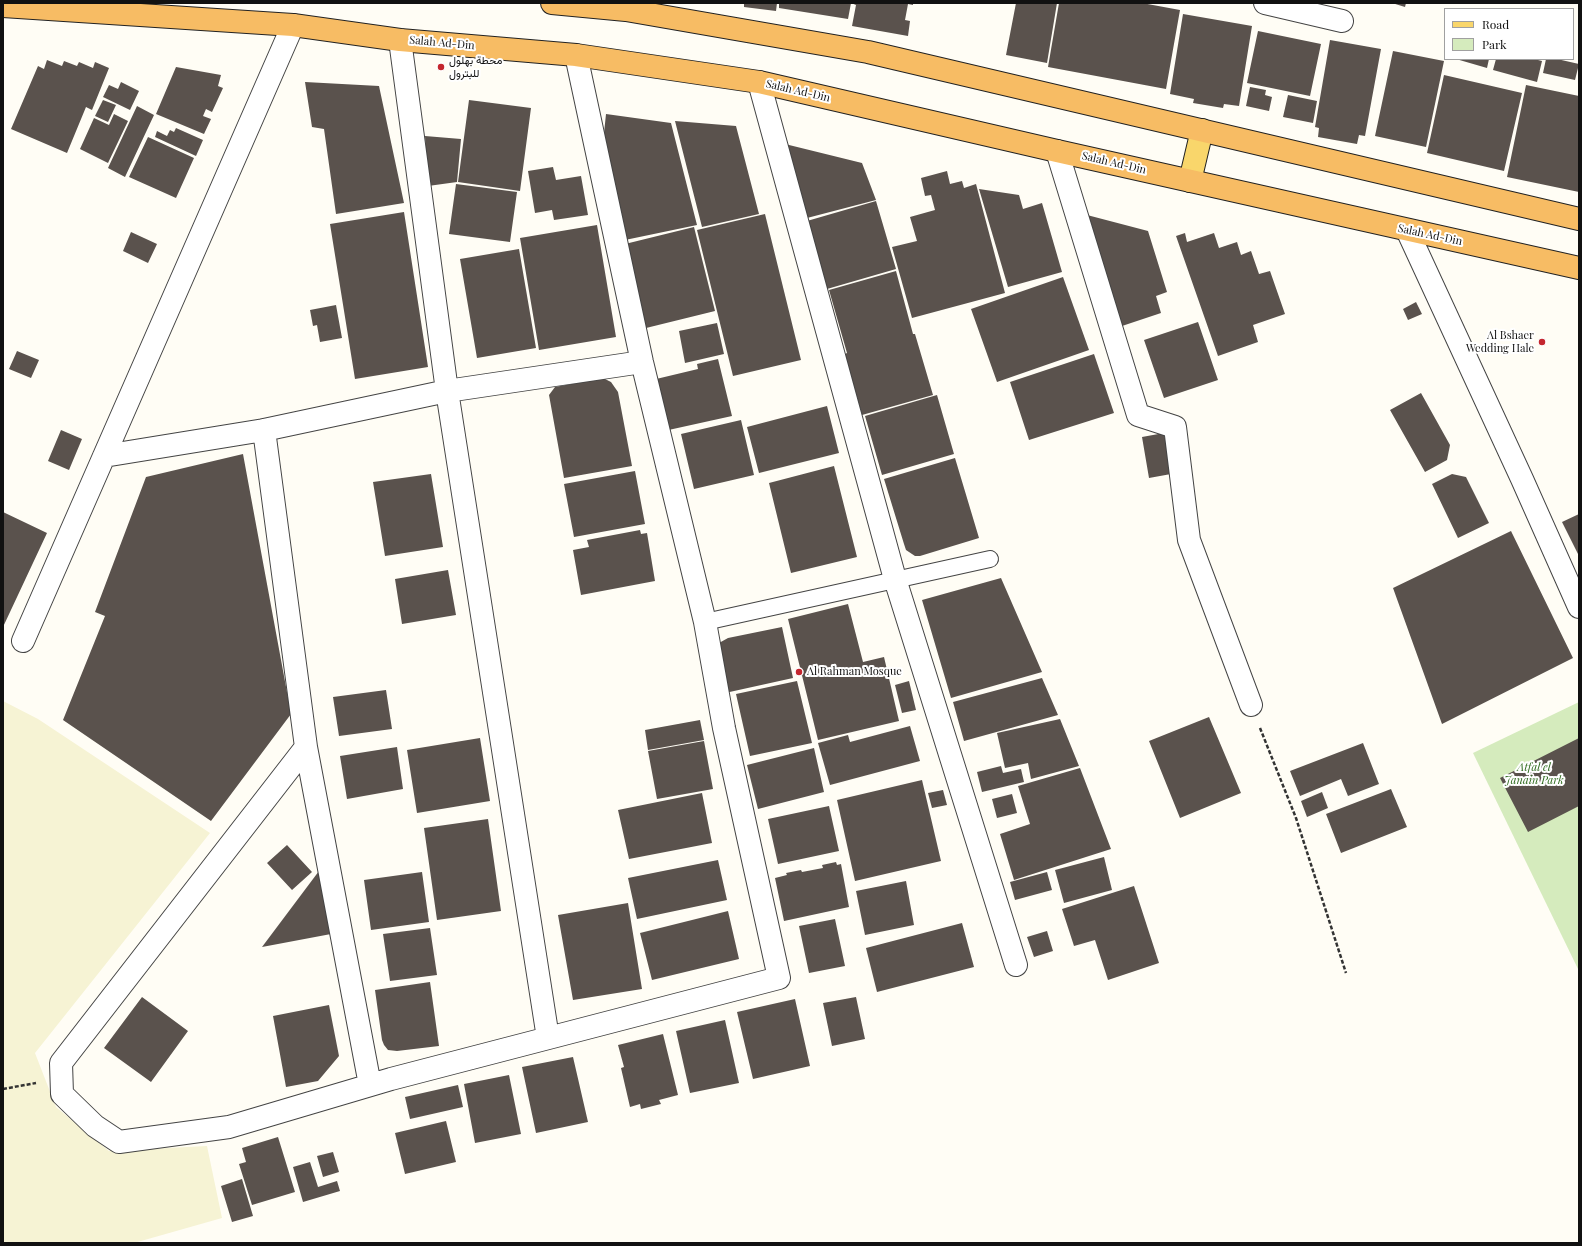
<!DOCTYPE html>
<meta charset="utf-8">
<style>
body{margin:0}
#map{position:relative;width:1582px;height:1246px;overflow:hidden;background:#fffdf5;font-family:"Playfair Display",serif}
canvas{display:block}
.frame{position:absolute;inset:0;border:4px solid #111;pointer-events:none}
.legend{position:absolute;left:1444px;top:8px;width:130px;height:52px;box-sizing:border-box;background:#fff;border:1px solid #a0a0a0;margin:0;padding:5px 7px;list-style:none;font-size:12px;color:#111}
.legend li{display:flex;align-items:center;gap:8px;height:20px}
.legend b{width:20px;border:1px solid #a0a0a0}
</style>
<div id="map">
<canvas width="1582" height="1246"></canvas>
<div class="frame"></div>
<ul class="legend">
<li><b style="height:5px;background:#f9d66b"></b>Road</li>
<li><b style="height:11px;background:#d5ebbd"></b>Park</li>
</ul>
</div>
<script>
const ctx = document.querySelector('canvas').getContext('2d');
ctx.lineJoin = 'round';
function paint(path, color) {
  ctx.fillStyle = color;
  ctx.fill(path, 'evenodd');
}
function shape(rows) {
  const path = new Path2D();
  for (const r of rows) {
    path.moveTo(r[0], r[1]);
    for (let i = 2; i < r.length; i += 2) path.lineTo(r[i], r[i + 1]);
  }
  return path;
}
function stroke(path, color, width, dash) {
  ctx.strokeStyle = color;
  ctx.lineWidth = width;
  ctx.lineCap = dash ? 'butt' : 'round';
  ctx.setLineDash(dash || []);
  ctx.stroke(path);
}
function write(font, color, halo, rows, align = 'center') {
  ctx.font = font + ' "Playfair Display",Vazirmatn,serif';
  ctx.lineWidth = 4;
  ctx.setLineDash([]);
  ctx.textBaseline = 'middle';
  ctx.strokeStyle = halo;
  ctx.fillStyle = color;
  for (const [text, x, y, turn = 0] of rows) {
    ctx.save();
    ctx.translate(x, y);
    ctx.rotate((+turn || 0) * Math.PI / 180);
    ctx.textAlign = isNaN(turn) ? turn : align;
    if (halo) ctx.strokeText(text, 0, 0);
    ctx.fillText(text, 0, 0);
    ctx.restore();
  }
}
const farmland = shape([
 [3,701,38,719,210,833,35,1053,56,1107,109,1151,207,1146,222,1218,134,1243,3,1243]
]);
const green = shape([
 [1579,702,1579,971,1473,753]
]);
const building = shape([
 [744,3,777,3,776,11,744,7],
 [779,3,851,3,848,19,779,8],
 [851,3,913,3,913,5,908,4,905,20,910,21,908,36,852,26,856,5],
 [1016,3,1057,3,1047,63,1006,55],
 [1059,3,1142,3,1180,10,1166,89,1048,67],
 [1392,3,1406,3,1405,7],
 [1183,14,1252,26,1239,106,1224,104,1223,108,1193,103,1194,99,1170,94],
 [1258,31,1321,44,1310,96,1247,83],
 [1330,40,1381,49,1365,136,1359,135,1357,144,1318,137,1319,128,1315,127],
 [1393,51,1444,61,1426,147,1375,136],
 [1456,59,1489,59,1487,68],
 [1496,59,1534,59,1542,61,1537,82,1493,70],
 [1546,59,1557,59,1579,64,1575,80,1543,73],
 [47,60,62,66,64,61,77,66,79,62,93,68,95,62,109,68,92,110,86,107,67,153,11,129,38,66,44,69],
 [176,67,221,75,218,86,223,88,212,112,206,109,203,116,211,119,204,134,156,114],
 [1444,75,1522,93,1504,171,1427,153],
 [121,82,139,91,130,110,103,97,109,85,118,89],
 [305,82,379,86,404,203,336,214,324,129,312,127],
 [1526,85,1579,96,1579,192,1507,177],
 [1250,87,1266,90,1265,95,1272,97,1269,111,1246,106],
 [1288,95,1317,101,1313,123,1283,117],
 [103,100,116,105,108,122,95,116],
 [469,100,531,108,520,191,458,182],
 [137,106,154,115,125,177,108,168],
 [114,114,128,121,108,163,80,149,94,118,109,125],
 [606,114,671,123,697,225,625,240,603,143],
 [675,121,736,126,759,214,702,227],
 [176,128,203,140,196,156,155,137,157,131,167,136,170,130,174,132],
 [425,136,461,139,457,182,428,186],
 [148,137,194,158,176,198,129,177],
 [785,144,862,163,876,200,807,218],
 [553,167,556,180,581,176,588,215,554,220,552,210,535,213,528,171],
 [947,171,950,184,962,181,964,188,976,184,1005,293,912,318,892,247,917,241,910,217,935,210,931,195,925,196,921,178],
 [456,184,517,192,510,242,449,234],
 [979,189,1019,195,1023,209,1042,203,1062,272,1008,287],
 [876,201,896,269,827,289,807,221],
 [404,212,428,367,355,379,330,224],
 [765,214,801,360,733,376,697,230],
 [1087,215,1148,231,1167,292,1156,296,1161,313,1122,326],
 [597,225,616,337,539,350,520,238],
 [694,227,715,311,646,328,625,244],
 [131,232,157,244,148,263,123,251],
 [1185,233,1187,242,1214,233,1219,248,1237,242,1241,255,1251,251,1259,274,1270,271,1285,314,1253,325,1258,342,1218,356,1176,236],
 [519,249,536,348,477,358,460,259],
 [896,271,913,334,915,334,933,395,862,415,845,354,847,353,829,290],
 [1063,277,1089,350,997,382,971,309],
 [1416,302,1422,314,1408,320,1403,309],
 [336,305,342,338,320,342,317,325,313,326,310,310],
 [1198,322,1218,380,1164,398,1144,340],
 [717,323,724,354,685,363,679,331],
 [17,351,39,360,31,378,9,369],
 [1094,354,1114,413,1029,440,1010,382],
 [718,359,732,416,664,431,652,380,698,369,697,364],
 [598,379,605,379,611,382,618,392,632,466,564,478,549,395,555,387],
 [1421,393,1450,445,1447,460,1425,472,1390,410],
 [937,395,954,454,882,475,865,416],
 [827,406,839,453,759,473,747,427],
 [741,420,754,475,694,489,681,434],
 [61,430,82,439,69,470,48,461],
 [1164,433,1171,474,1149,478,1142,437],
 [243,454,291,714,211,821,63,720,105,616,95,612,146,477],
 [955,458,979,538,920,556,915,556,906,550,904,544,884,479],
 [834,466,857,557,791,573,769,483],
 [635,471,645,524,574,537,564,484],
 [431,474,443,547,385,556,373,482],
 [1452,474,1466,477,1489,523,1458,538,1432,484],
 [3,512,47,533,3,627],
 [1579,514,1579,556,1562,522],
 [640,530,641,534,647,533,655,581,581,595,573,550,589,547,587,540],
 [1511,531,1573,658,1442,724,1393,588],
 [448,570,456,615,402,624,395,579],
 [1001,578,1042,672,951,698,922,600],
 [848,604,863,662,884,657,899,721,818,740,788,619],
 [782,627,793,678,725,693,719,643,728,638],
 [1042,678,1058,715,964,741,953,702],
 [797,681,812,743,750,756,736,694],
 [909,681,916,710,902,713,895,685],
 [386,690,392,729,339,736,333,697],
 [1209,717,1241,793,1180,818,1149,741],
 [1060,719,1079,766,1031,779,1028,763,1005,768,997,733],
 [700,720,704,740,648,750,645,730],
 [910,726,920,761,830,785,818,743,848,735,850,742],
 [480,738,490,801,417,813,407,750],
 [1579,738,1579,806,1528,832,1500,778],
 [704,741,713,789,657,799,648,751],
 [1363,743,1379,784,1348,796,1341,779,1300,796,1290,771],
 [397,747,403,789,347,799,340,756],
 [814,748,824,792,758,809,747,765],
 [1001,766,1003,773,1021,769,1024,782,982,792,977,772],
 [1080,768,1111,849,1014,880,1000,834,1030,824,1018,786],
 [922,780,941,861,855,881,837,800],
 [1391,789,1407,827,1341,853,1326,814],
 [943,790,947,805,932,808,928,793],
 [1322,792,1328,808,1307,817,1301,801],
 [702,793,712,843,629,859,618,810],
 [1012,794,1017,813,997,818,992,799],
 [829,806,839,851,778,864,768,819],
 [488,819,501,911,437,920,424,828],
 [287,845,312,872,292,890,267,863],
 [1104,857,1112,890,1064,903,1055,870],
 [718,860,727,900,637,919,628,878],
 [836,862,837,865,841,864,849,907,784,921,775,878,787,875,786,873,801,870,802,872,823,868,822,865],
 [319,871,331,934,262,947],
 [422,872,429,922,371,930,364,880],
 [1047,872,1052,890,1015,900,1010,882],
 [906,881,914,925,865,935,856,891],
 [1134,886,1159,963,1108,980,1095,940,1074,946,1062,909],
 [628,903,642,989,573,1000,558,915],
 [728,911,739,959,652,980,640,933],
 [835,919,845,966,809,973,799,926],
 [962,923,974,967,877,992,866,948],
 [430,928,437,975,390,981,383,934],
 [1047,931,1053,951,1034,957,1027,937],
 [430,982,439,1046,397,1051,388,1050,384,1045,382,1040,375,990],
 [142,997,188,1031,151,1082,104,1048],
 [856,997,865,1039,832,1046,823,1003],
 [795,999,810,1066,753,1079,737,1012],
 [329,1005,339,1056,318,1081,286,1087,273,1016],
 [725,1020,739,1083,690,1093,676,1031],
 [663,1034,678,1095,659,1100,661,1104,641,1109,640,1104,630,1107,621,1068,624,1067,618,1045],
 [573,1057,588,1122,536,1133,522,1067],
 [509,1075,521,1134,475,1143,464,1084],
 [458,1085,463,1107,410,1119,405,1097],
 [446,1121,456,1162,405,1174,395,1133],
 [278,1137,295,1192,252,1205,239,1164,246,1162,242,1148],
 [333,1152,339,1172,323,1177,317,1156],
 [310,1162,318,1187,337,1181,340,1191,303,1202,293,1167],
 [242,1179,253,1216,232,1222,221,1186]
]);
const path = shape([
 [1260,728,1296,818,1346,973],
 [3,1089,36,1083]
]);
const service = shape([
 [705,622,990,559]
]);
const minor = shape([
 [1265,3,1342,21],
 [400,40,447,391,548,1038],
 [759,82,895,579,1016,965],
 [1057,151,1138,415,1175,427,1189,540,1251,705],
 [1407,230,1522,479,1579,607],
 [264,430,306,747,370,1085],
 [104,456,264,430,447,391,642,362],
 [23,641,293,25],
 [306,747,61,1063,62,1094,95,1126,119,1142,229,1127,391,1079,779,978,724,728,705,622,642,362,576,55]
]);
const primary = shape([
 [1190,181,1202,130]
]);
const trunk = shape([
 [552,3,626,10,868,52,1579,219],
 [3,6,293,25,400,40,576,55,759,82,1057,151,1579,268]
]);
const markers = [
 [441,67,4,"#c4262e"],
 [1542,342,4,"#c4262e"],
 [799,672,4,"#c4262e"]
];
const streetNames = [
 ["Salah Ad-Din",442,43,5],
 ["Salah Ad-Din",798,91,13],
 ["Salah Ad-Din",1114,163,13],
 ["Salah Ad-Din",1430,235,12]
];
const poiNames = [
 ["محطة بهلول",449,61],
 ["للبترول",449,74],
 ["Al Bshaer",1534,336,"right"],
 ["Wedding Hale",1534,349,"right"],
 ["Al Rahman Mosque",807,672]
];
const parkNames = [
 ["Atfal el",1534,768],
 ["Janain Park",1534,781]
];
paint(farmland, '#f6f3d4');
paint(green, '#d5ebbd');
paint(building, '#5a524d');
stroke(service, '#444', 18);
stroke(minor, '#444', 24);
stroke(primary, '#222', 24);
stroke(trunk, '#222', 24);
stroke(path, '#333', 2.5, [4, 2]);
stroke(service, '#fff', 16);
stroke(minor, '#fff', 22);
stroke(primary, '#f9d66b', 22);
stroke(trunk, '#f7bc64', 22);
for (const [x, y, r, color] of markers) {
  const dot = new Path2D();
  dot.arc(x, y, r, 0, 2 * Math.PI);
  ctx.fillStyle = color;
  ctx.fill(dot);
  stroke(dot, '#fff', 1.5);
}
write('11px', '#111', '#fff', streetNames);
write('11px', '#111', '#fff', poiNames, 'left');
write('italic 11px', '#2f6b1f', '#fff', parkNames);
</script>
